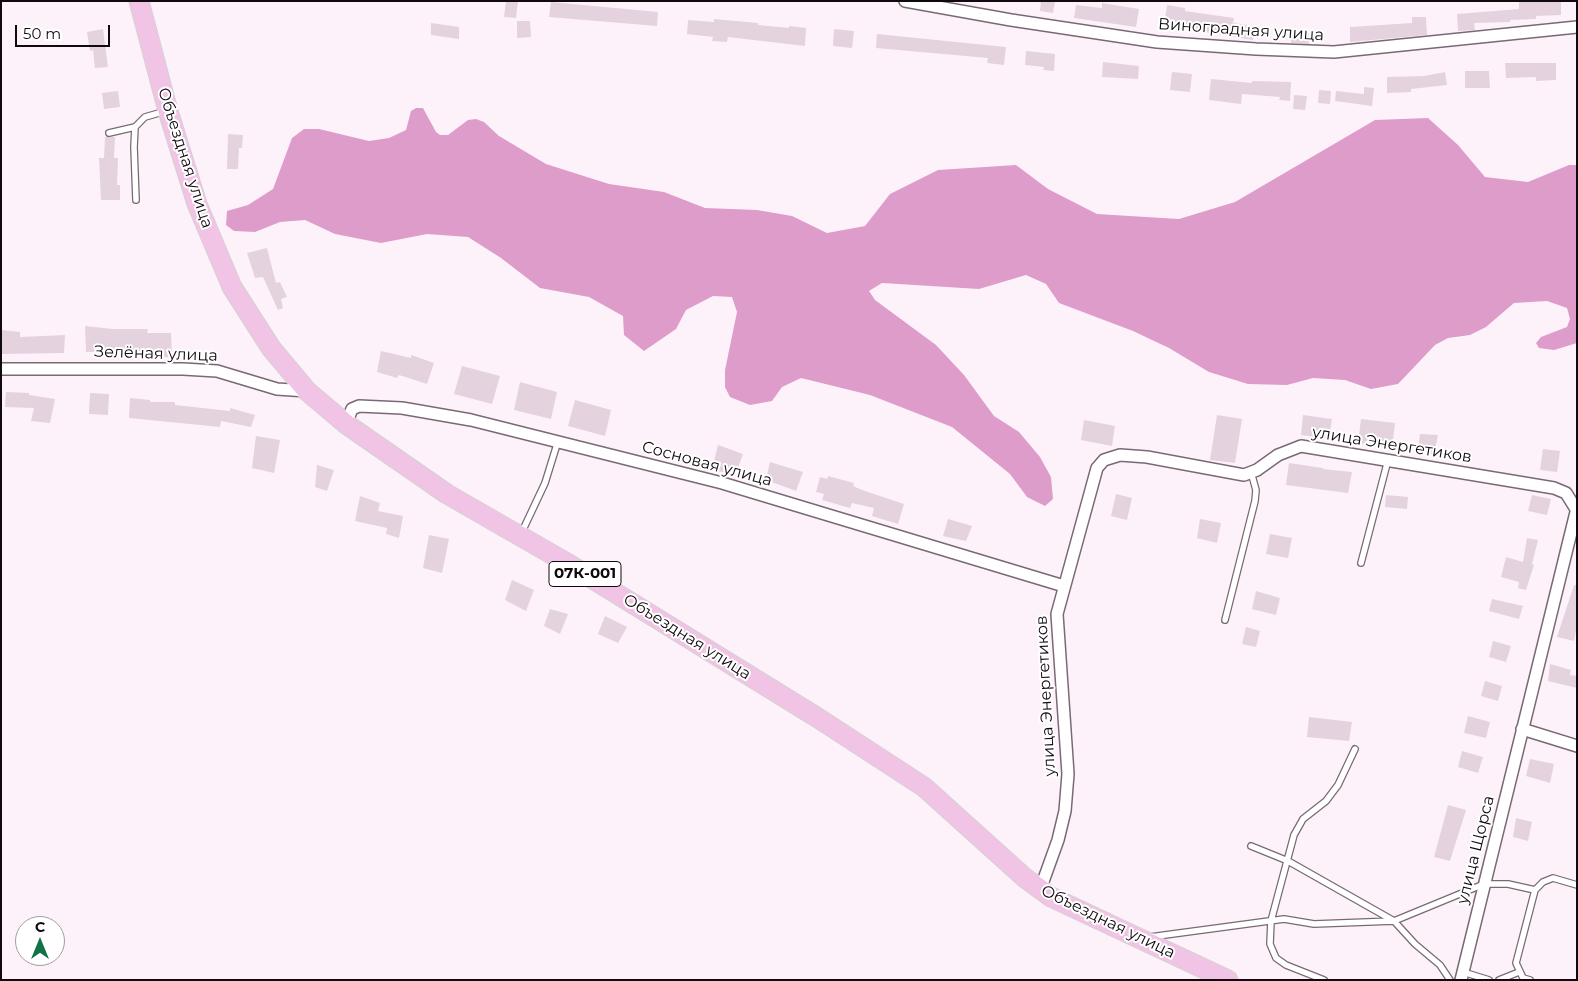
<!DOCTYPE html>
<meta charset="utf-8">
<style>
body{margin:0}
#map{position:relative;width:1578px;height:981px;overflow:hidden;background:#fef2fa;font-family:Montserrat,sans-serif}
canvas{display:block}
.frame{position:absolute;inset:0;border:2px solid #100a0f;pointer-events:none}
.north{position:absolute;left:15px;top:916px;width:50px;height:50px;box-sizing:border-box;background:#fff;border:1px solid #9f9d9f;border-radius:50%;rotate:0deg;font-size:14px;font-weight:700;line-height:20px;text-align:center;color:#100a0f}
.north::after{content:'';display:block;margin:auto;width:18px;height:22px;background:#117147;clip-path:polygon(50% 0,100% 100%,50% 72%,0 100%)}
.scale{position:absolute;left:15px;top:25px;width:95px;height:22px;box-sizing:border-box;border:2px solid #100a0f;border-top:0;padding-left:6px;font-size:15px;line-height:18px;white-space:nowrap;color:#100a0f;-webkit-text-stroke:4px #fff;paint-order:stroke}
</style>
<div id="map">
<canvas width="1578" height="981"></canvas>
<div class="frame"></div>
<div class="north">С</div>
<div class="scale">50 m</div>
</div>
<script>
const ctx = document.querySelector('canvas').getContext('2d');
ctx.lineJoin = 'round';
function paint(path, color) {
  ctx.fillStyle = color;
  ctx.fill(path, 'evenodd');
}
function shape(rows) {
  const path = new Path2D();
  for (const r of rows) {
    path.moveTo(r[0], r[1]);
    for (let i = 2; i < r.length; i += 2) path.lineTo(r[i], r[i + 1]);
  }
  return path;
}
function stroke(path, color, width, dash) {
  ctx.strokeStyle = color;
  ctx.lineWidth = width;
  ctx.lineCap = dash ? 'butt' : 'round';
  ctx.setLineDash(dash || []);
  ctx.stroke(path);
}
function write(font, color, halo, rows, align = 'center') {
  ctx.font = font + ' Montserrat,sans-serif';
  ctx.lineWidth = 4;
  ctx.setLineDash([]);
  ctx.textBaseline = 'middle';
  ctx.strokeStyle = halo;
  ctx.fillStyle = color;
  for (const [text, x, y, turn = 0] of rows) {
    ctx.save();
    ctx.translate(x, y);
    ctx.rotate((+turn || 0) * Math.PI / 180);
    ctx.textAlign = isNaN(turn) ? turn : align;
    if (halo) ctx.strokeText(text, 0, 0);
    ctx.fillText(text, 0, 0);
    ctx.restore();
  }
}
const forest = shape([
 [416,108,423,108,436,132,440,135,448,135,468,120,476,119,484,122,499,136,546,164,609,184,664,192,705,208,757,210,792,216,827,233,865,226,890,194,938,170,1016,165,1048,189,1097,214,1179,219,1235,202,1375,120,1428,118,1458,145,1485,177,1528,182,1569,165,1577,165,1577,343,1554,350,1539,348,1536,343,1541,337,1567,327,1570,319,1567,308,1547,301,1514,303,1486,327,1470,335,1448,338,1435,345,1398,384,1371,389,1345,380,1313,378,1287,385,1248,384,1209,372,1169,348,1133,331,1059,303,1046,284,1026,275,979,289,882,283,869,291,875,300,936,345,964,375,994,416,1019,432,1040,457,1051,477,1053,499,1045,506,1027,497,1010,474,952,427,870,395,801,378,782,387,772,401,750,405,730,397,725,387,725,370,737,312,732,297,713,296,686,310,676,329,644,351,624,335,623,316,589,297,540,288,501,258,468,237,427,234,381,243,335,234,305,220,280,222,255,232,234,231,226,225,227,211,248,205,273,189,292,138,304,129,319,129,369,141,389,138,406,130,411,111]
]);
const building = shape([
 [506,1,518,1,516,18,504,17],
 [1041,1,1055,1,1053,13,1040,11],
 [551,2,658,12,657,26,549,17],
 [1519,2,1561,2,1561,15,1536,16,1536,19,1510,20,1510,22,1474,23,1475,30,1458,31,1457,14,1519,9],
 [1102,3,1139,9,1136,27,1074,18,1076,5,1102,8],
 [1167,5,1185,8,1185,11,1234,18,1233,23,1255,26,1253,40,1164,25],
 [1412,17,1426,17,1427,35,1350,42,1350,27,1412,23],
 [714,19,758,23,758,25,789,28,789,26,806,28,805,46,728,37,727,42,712,41,713,37,687,34,688,20,714,22],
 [517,21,530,21,531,37,517,38],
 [431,23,459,27,459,39,431,35],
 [103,29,108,67,95,68,93,50,90,51,87,32],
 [834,29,854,31,852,48,833,46],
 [1291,33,1309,33,1309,44,1291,43],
 [877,34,1006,47,1004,65,987,63,988,58,876,48],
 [1026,51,1055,54,1054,71,1043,70,1044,67,1025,65],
 [1103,62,1139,66,1138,79,1102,77],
 [1505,63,1556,63,1556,80,1536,81,1536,77,1506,78],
 [1465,71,1489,71,1490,88,1465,88],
 [1172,72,1192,74,1190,92,1170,90],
 [1445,72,1447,85,1411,89,1411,92,1387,93,1387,77,1424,76],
 [1211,79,1252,83,1252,81,1291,82,1290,101,1279,100,1280,97,1242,94,1241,104,1209,100],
 [1364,87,1374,88,1372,106,1335,101,1336,91,1364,94],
 [1319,90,1331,91,1330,104,1318,103],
 [118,91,120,107,104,109,102,93],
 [1294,95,1307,96,1305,110,1293,109],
 [228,134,243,135,242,148,239,148,238,169,227,169],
 [105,137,115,137,114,158,118,158,117,185,120,185,120,200,101,200,99,158,104,158],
 [267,248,276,283,280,282,287,297,281,299,283,308,278,310,263,277,255,278,247,253],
 [85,326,113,329,148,329,147,333,171,333,172,358,147,354,147,356,125,355,125,351,86,352],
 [1,330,20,332,20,337,65,335,64,353,1,354],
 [381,351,411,358,411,355,434,363,427,384,399,375,397,378,377,372],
 [462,366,500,376,492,404,454,394],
 [520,382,557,392,551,419,514,410],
 [6,392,29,393,29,395,55,399,50,423,31,421,34,408,5,407],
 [90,393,109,394,108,415,89,414],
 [130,398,150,400,150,402,175,402,175,405,230,411,230,408,255,415,251,427,221,421,220,427,129,418],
 [575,400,611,410,605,436,568,426],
 [1217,415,1242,419,1235,463,1210,460],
 [1303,415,1332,419,1329,439,1301,435],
 [1361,419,1395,423,1392,449,1358,443],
 [1084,420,1115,426,1112,446,1081,440],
 [1420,434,1438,435,1434,455,1418,451],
 [256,436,280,440,274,473,252,468],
 [718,445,743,454,735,476,712,469],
 [1543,449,1560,451,1557,472,1540,470],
 [770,462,803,472,796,491,766,480],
 [1289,463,1323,468,1323,469,1352,472,1348,493,1286,485],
 [317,465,334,470,327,491,315,487],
 [828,476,854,483,853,486,862,490,904,504,898,524,872,516,874,508,852,503,850,508,822,500,824,494,816,492,820,477,827,479],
 [1116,494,1132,498,1127,520,1111,516],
 [1386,495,1408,497,1407,509,1385,507],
 [1532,495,1551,499,1547,515,1528,511],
 [360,496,380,503,378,511,403,516,399,538,386,534,387,528,355,521],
 [948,519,972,526,966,541,943,536],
 [1200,519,1221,523,1217,543,1197,538],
 [1270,534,1292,538,1288,558,1266,554],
 [429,535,449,539,442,573,423,568],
 [1527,538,1538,540,1532,564,1534,565,1526,590,1518,588,1519,582,1501,577,1506,557,1523,562],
 [512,580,534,590,526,611,505,600],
 [1574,585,1577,585,1577,626,1574,641,1557,637],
 [1256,591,1280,598,1276,615,1252,609],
 [1492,599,1523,606,1519,619,1489,611],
 [550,609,568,614,560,634,544,626],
 [605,616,627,627,618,643,598,634],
 [1246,627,1260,631,1256,647,1242,644],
 [1493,641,1511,646,1506,662,1489,657],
 [1550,664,1571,670,1570,675,1577,676,1577,688,1548,681],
 [1485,681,1502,686,1498,701,1481,696],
 [1468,716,1490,722,1486,738,1464,733],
 [1309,717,1352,722,1349,741,1307,737],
 [1462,751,1483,757,1478,773,1458,767],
 [1530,759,1554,764,1550,783,1526,776],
 [1448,805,1466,810,1450,861,1434,857],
 [1516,818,1532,822,1528,841,1513,837]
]);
const lane = shape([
 [135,127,134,147,136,200],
 [109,133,135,127,145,117,166,111],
 [521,534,545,483,558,441],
 [1361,563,1388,460],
 [1225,620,1255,501,1256,490,1251,472],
 [1251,846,1288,861,1394,921,1484,884,1508,884,1535,890],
 [1150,937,1284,919,1314,924,1394,921,1415,944,1440,965,1450,980],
 [1463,972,1489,980],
 [1324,980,1286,965,1276,958,1270,944,1271,921,1294,835,1303,819,1326,801,1338,785,1355,749],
 [1499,980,1519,972],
 [1530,980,1523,978,1516,963,1535,890,1543,882,1553,878,1577,885]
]);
const street = shape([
 [905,1,1011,20,1157,42,1256,49,1334,52,1577,27],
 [1,369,183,369,217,371,277,389,307,391],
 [346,424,352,409,359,406,402,408,471,420,722,483,1064,586],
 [1522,729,1577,746],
 [1040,890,1058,840,1065,811,1068,774,1057,614,1097,468,1104,460,1120,455,1147,457,1244,475,1257,470,1278,455,1301,446,1554,488,1566,493,1576,509],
 [1461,980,1577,508]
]);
const primary = shape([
 [139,1,168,111,197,204,232,287,271,348,307,391,346,424,447,494,567,563,818,718,924,787,1025,878,1051,897,1228,980]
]);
const shields = [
 [585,574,72]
];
const shieldNames = [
 ["07К-001",585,574]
];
const streetNames = [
 ["Виноградная улица",1241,30,4],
 ["Объездная улица",185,158,72],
 ["Зелёная улица",156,354,2],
 ["улица Энергетиков",1392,445,9],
 ["Сосновая улица",707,464,15],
 ["Объездная улица",687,637,32],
 ["улица Энергетиков",1046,696,-93],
 ["улица Щорса",1476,850,-76],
 ["Объездная улица",1108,922,26]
];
paint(forest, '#de9ccb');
paint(building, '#e5d2df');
stroke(lane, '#796974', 8);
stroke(street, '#796974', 14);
stroke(primary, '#d4d3d4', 21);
stroke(lane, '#fff', 5.5);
stroke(street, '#fff', 11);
stroke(primary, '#f1c3e4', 19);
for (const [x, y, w] of shields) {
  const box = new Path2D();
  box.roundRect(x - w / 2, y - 12.5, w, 25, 4);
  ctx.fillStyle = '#fff';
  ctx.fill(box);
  stroke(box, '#100a0f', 1);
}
write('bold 15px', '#100a0f', null, shieldNames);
write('16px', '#100a0f', '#fff', streetNames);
</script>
